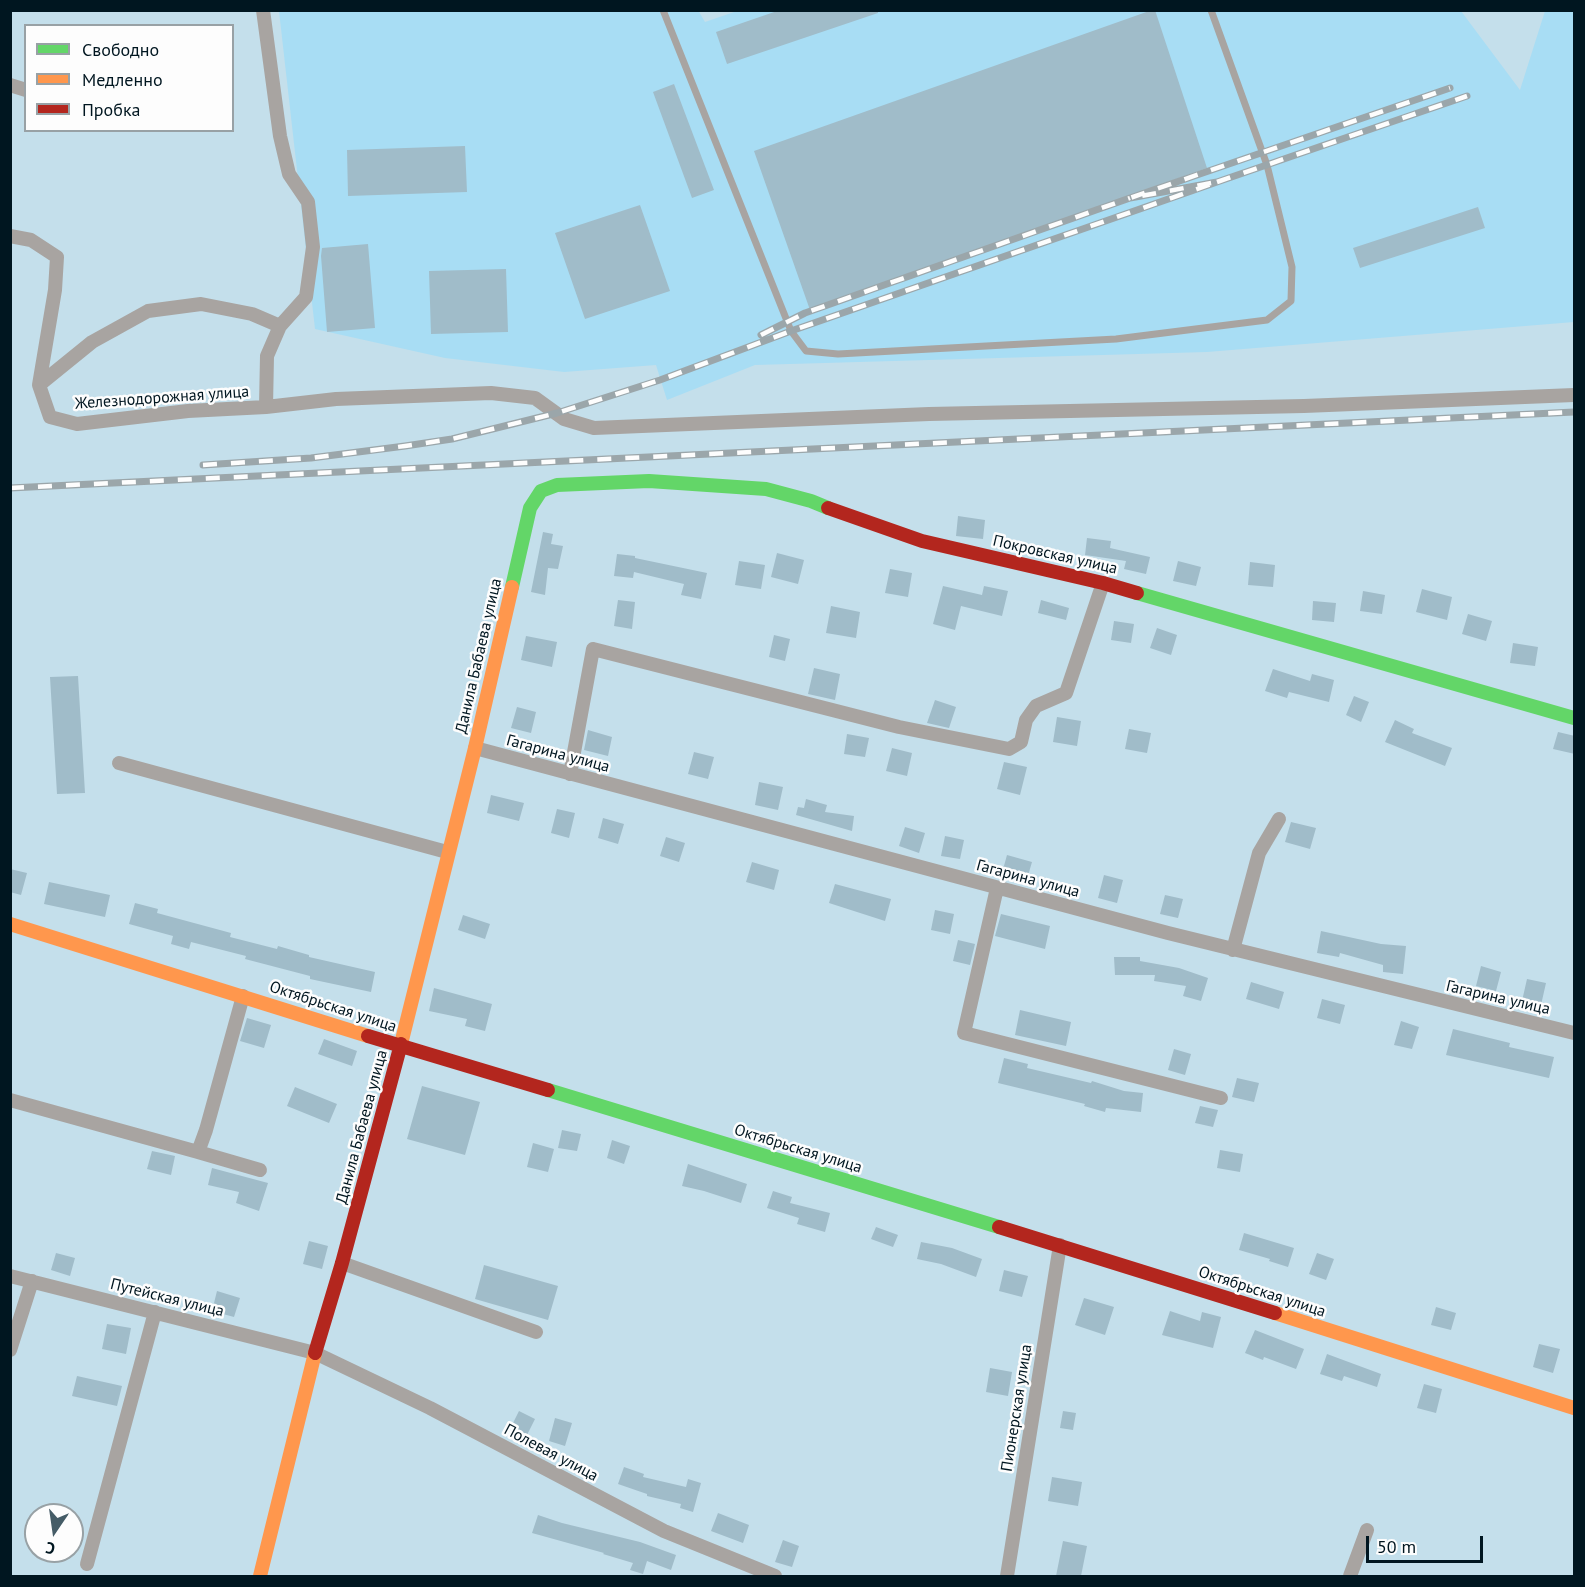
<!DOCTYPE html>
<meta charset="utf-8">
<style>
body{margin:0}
#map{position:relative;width:1585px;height:1587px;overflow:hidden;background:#c4dfeb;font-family:"PT Sans",sans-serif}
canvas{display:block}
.frame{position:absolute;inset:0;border:12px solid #001620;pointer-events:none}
.legend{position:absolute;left:24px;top:24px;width:210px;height:108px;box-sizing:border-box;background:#fdfdfd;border:2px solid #98a1a5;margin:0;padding:8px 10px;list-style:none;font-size:18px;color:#001620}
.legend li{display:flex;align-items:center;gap:12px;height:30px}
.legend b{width:30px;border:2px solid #98a1a5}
.north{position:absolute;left:24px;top:1503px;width:60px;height:60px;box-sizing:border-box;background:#fdfdfd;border:2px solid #98a1a5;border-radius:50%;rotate:193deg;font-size:16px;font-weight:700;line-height:24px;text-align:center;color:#001620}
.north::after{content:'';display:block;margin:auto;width:21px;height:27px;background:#455c67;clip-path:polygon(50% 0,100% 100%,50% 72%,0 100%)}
.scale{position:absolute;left:1366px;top:1536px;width:117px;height:27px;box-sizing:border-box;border:3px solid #001620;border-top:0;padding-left:8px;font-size:18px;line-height:21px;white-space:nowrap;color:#001620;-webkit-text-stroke:4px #fdfdfd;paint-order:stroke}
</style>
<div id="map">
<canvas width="1585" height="1587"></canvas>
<div class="frame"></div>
<ul class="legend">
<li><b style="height:8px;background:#63d668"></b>Свободно</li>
<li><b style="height:8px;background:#ff974d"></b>Медленно</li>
<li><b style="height:8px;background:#b3261e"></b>Пробка</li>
</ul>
<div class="north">С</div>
<div class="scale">50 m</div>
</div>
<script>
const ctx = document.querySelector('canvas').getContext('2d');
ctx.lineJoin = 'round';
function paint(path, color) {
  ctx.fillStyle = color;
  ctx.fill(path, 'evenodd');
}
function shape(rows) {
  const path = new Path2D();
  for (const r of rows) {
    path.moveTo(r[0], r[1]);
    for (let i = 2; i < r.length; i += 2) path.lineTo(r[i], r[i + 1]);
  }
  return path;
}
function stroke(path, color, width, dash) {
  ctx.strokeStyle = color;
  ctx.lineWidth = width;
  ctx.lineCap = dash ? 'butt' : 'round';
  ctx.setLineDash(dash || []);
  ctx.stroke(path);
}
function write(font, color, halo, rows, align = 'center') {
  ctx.font = font + ' "PT Sans",sans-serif';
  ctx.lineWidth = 5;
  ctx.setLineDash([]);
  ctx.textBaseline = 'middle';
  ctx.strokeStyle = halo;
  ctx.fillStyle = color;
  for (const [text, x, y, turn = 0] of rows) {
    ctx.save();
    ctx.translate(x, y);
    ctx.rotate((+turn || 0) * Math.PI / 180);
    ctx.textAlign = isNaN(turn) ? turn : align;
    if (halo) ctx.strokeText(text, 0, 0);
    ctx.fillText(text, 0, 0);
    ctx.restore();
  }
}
const built = shape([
 [698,10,705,22,740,10,1461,11,1520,90,1545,11,1574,11,1574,322,1207,352,755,365,667,400,656,365,564,372,445,358,315,329,279,11]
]);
const building = shape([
 [780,10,878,10,878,13,727,64,716,32],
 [1152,10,1155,10,1207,168,810,310,754,151],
 [674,84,714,190,692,198,653,92],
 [465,146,467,192,348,196,347,150],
 [640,205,670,291,585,319,555,233],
 [1478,207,1485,228,1360,268,1353,248],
 [368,244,375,328,327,332,321,256,322,248],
 [506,269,508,332,431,334,429,271],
 [958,516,985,520,983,539,956,536],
 [543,532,553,534,551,544,563,546,558,569,548,568,545,595,531,592],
 [1087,538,1111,541,1110,548,1150,557,1146,574,1124,569,1126,561,1085,555],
 [777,553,804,560,798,584,771,577],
 [617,554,635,556,635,558,707,573,701,599,681,595,684,584,634,572,633,578,614,576],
 [739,561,765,565,761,589,735,585],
 [1178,561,1201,567,1196,586,1173,581],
 [1250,562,1275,565,1273,587,1248,585],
 [890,569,912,573,908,597,885,593],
 [943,586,982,595,984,586,1008,591,1002,616,961,606,955,630,933,624],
 [1422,589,1452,597,1447,620,1416,612],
 [1363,591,1385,595,1382,614,1360,611],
 [618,600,635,602,632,629,614,626],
 [1041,600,1069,608,1066,620,1038,613],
 [1313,601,1336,603,1334,622,1312,620],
 [831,606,860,612,856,638,826,633],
 [1468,614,1492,621,1486,641,1462,634],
 [1114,621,1134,624,1131,643,1111,640],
 [1157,628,1177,635,1171,655,1150,648],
 [774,635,790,639,785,661,769,657],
 [526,636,557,642,552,667,521,660],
 [1513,643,1538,647,1535,666,1510,663],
 [814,668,840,674,835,700,808,694],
 [1273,669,1310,681,1312,674,1334,680,1329,702,1289,692,1287,698,1265,691],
 [78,676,85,793,57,794,50,677],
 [1354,696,1369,702,1361,722,1346,715],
 [935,700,956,707,949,728,927,723],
 [517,707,536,712,531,733,511,728],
 [1057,717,1081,721,1077,746,1053,742],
 [1395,720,1414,729,1412,733,1452,748,1445,766,1385,742],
 [1129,729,1151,733,1147,753,1125,749],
 [588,730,612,737,608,756,584,750],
 [1558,732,1575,736,1575,754,1553,749],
 [847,734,869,738,865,757,844,754],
 [892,748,912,753,907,776,886,771],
 [694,752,714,757,708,779,688,774],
 [1004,762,1027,767,1020,795,997,789],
 [759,782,783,787,778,810,755,805],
 [491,795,524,803,519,821,487,813],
 [806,799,827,805,825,812,854,816,852,831,796,815,798,807,804,808],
 [557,809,575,813,569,838,551,833],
 [603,818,624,824,618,844,598,838],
 [1291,822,1316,828,1310,849,1285,842],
 [905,827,925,833,919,853,899,846],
 [945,836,964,840,960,859,941,856],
 [666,837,685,843,679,862,660,856],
 [1007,855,1032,862,1027,879,1002,873],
 [752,862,779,870,774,890,746,882],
 [10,869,27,873,21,895,10,892],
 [1104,875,1123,880,1117,903,1098,898],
 [49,882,110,895,105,917,44,904],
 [835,884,891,899,885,921,829,903],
 [1165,895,1183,899,1178,918,1160,914],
 [135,903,158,909,157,913,231,933,230,937,277,949,278,946,309,955,309,957,375,972,371,992,310,979,310,976,245,959,246,956,191,942,189,949,171,944,173,936,129,924],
 [935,910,954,914,950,934,931,930],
 [1001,914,1050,926,1045,949,995,936],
 [463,915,490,924,485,939,458,930],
 [1321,931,1381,944,1406,946,1403,974,1383,972,1383,965,1340,953,1339,957,1317,953],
 [958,940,975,944,970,965,953,961],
 [1114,957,1140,957,1140,961,1179,968,1208,978,1201,1001,1183,996,1186,986,1154,981,1155,975,1115,975],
 [1481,966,1501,972,1496,991,1476,986],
 [1527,979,1546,983,1541,1005,1522,1001],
 [1251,982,1284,992,1279,1009,1246,999],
 [434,988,492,1004,485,1031,465,1026,467,1019,429,1011],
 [1322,999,1345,1005,1340,1024,1317,1018],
 [1020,1010,1071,1022,1066,1046,1015,1035],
 [247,1018,271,1025,264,1048,240,1041],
 [1401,1021,1419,1027,1412,1049,1394,1045],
 [1453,1029,1510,1043,1509,1047,1554,1057,1549,1078,1446,1055],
 [324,1039,357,1051,352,1066,318,1054],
 [1174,1049,1191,1054,1185,1075,1168,1070],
 [1004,1058,1028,1064,1027,1068,1091,1083,1092,1081,1124,1091,1143,1093,1141,1112,1106,1108,1105,1112,1084,1106,1085,1104,998,1083],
 [1237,1078,1259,1083,1254,1102,1232,1097],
 [422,1086,480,1102,465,1155,407,1139],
 [295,1087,337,1104,329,1123,287,1106],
 [1200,1106,1218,1110,1213,1127,1195,1123],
 [562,1130,581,1134,577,1151,558,1148],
 [612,1140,630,1146,624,1164,607,1158],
 [533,1143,554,1149,548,1172,527,1167],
 [1220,1150,1243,1154,1240,1172,1217,1168],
 [152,1151,175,1156,171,1175,147,1169],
 [688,1164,747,1184,741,1203,704,1191,682,1186],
 [212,1168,268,1183,259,1211,236,1203,239,1192,208,1185],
 [773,1191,792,1197,790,1203,830,1213,825,1232,797,1224,799,1218,767,1208],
 [876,1227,898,1235,893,1247,871,1239],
 [1244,1233,1294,1248,1288,1267,1269,1261,1270,1259,1239,1250],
 [309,1241,328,1246,322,1269,303,1264],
 [921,1242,952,1248,982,1259,976,1277,941,1264,917,1259],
 [56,1253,75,1258,70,1276,51,1270],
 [1317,1253,1334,1259,1326,1280,1309,1274],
 [484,1265,558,1286,548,1320,475,1299],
 [1004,1270,1028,1276,1022,1297,999,1291],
 [217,1291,240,1298,234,1317,212,1311],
 [1084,1298,1114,1307,1105,1335,1075,1325],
 [1436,1307,1456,1313,1451,1330,1431,1325],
 [1170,1311,1200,1321,1202,1312,1221,1317,1213,1348,1162,1335],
 [107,1324,131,1328,126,1354,102,1349],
 [1255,1330,1304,1349,1296,1369,1264,1357,1263,1360,1245,1353],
 [1539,1344,1560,1349,1553,1373,1533,1367],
 [1327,1354,1381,1374,1377,1387,1344,1376,1342,1381,1320,1374],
 [990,1368,1012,1372,1008,1396,986,1392],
 [77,1376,122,1386,117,1406,72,1396],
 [1424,1384,1442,1389,1436,1413,1417,1408],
 [519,1411,535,1419,527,1435,511,1427],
 [1063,1411,1076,1413,1073,1430,1060,1428],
 [555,1418,572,1423,565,1446,549,1441],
 [624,1467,644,1474,643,1477,686,1487,688,1479,701,1483,693,1512,680,1508,681,1504,647,1496,647,1494,618,1484],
 [1052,1477,1082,1482,1078,1506,1048,1501],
 [718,1513,749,1525,743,1543,711,1531],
 [538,1515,562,1523,640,1542,676,1555,671,1570,647,1561,643,1574,630,1570,633,1563,603,1554,604,1553,532,1533],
 [783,1540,799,1546,792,1567,775,1562],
 [1063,1541,1087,1546,1081,1576,1056,1576]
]);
const lane = shape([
 [663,10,791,331,806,351,838,354,1116,339,1267,320,1291,301,1292,267,1267,165,1211,10]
]);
const street = shape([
 [263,10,280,136,289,174,308,202,313,247,306,297,280,326,267,356,266,407],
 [10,85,26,90],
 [10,236,31,240,57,257,55,290,39,385,50,417,77,424,188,411,266,407,336,399,491,393,535,398,564,419,594,428,929,414,1304,406,1574,395],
 [39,385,92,342,148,311,201,304,252,314,280,326],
 [475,748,1168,933,1574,1033],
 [119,763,447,852],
 [570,774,593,649,899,727,1009,749,1021,742,1026,720,1036,706,1066,693,1103,583],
 [997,888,964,1033,1221,1098],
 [1233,950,1259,853,1279,819],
 [10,1100,198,1152,206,1130,243,996],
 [198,1152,260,1170],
 [342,1263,536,1332],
 [10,1276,315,1353,430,1408,664,1531,775,1576],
 [10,1350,32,1281],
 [87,1564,155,1312],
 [1007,1576,1060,1245],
 [1350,1576,1367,1530]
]);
const fast = shape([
 [512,587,530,508,541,491,557,485,649,481,766,489,811,501,828,508],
 [1137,593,1574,718],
 [548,1090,999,1227]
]);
const slow = shape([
 [10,924,368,1036],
 [401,1044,475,748,512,587],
 [1275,1313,1574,1408],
 [260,1576,315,1353]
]);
const jam = shape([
 [828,508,922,541,1103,583,1137,593],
 [368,1036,548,1090],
 [999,1227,1275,1313],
 [315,1353,342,1263,401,1044]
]);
const rail = shape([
 [1217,182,1467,96],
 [761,335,805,313,1130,198],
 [203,465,311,458,405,446,452,439,557,413,660,380,791,331,1217,182,1130,198,1450,88],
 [10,488,1574,412]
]);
const streetNames = [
 ["Железнодорожная улица",162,398,-4],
 ["Покровская улица",1055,555,13],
 ["Данила Бабаева улица",479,656,-77],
 ["Гагарина улица",558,754,15],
 ["Гагарина улица",1028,879,15],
 ["Гагарина улица",1498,998,13],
 ["Октябрьская улица",333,1007,18],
 ["Данила Бабаева улица",362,1127,-75],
 ["Октябрьская улица",798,1149,17],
 ["Октябрьская улица",1262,1292,18],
 ["Путейская улица",167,1298,14],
 ["Пионерская улица",1017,1408,-81],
 ["Полевая улица",551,1453,28]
];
paint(built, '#a8ddf4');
paint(building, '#a0bcc9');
stroke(lane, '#a8a4a1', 7);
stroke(street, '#a8a4a1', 14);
stroke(fast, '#63d668', 14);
stroke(slow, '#ff974d', 14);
stroke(jam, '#b3261e', 14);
stroke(rail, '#9ba6aa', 7);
stroke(rail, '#fdfdfd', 4.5, [14]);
write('16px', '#001620', '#fdfdfd', streetNames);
</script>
